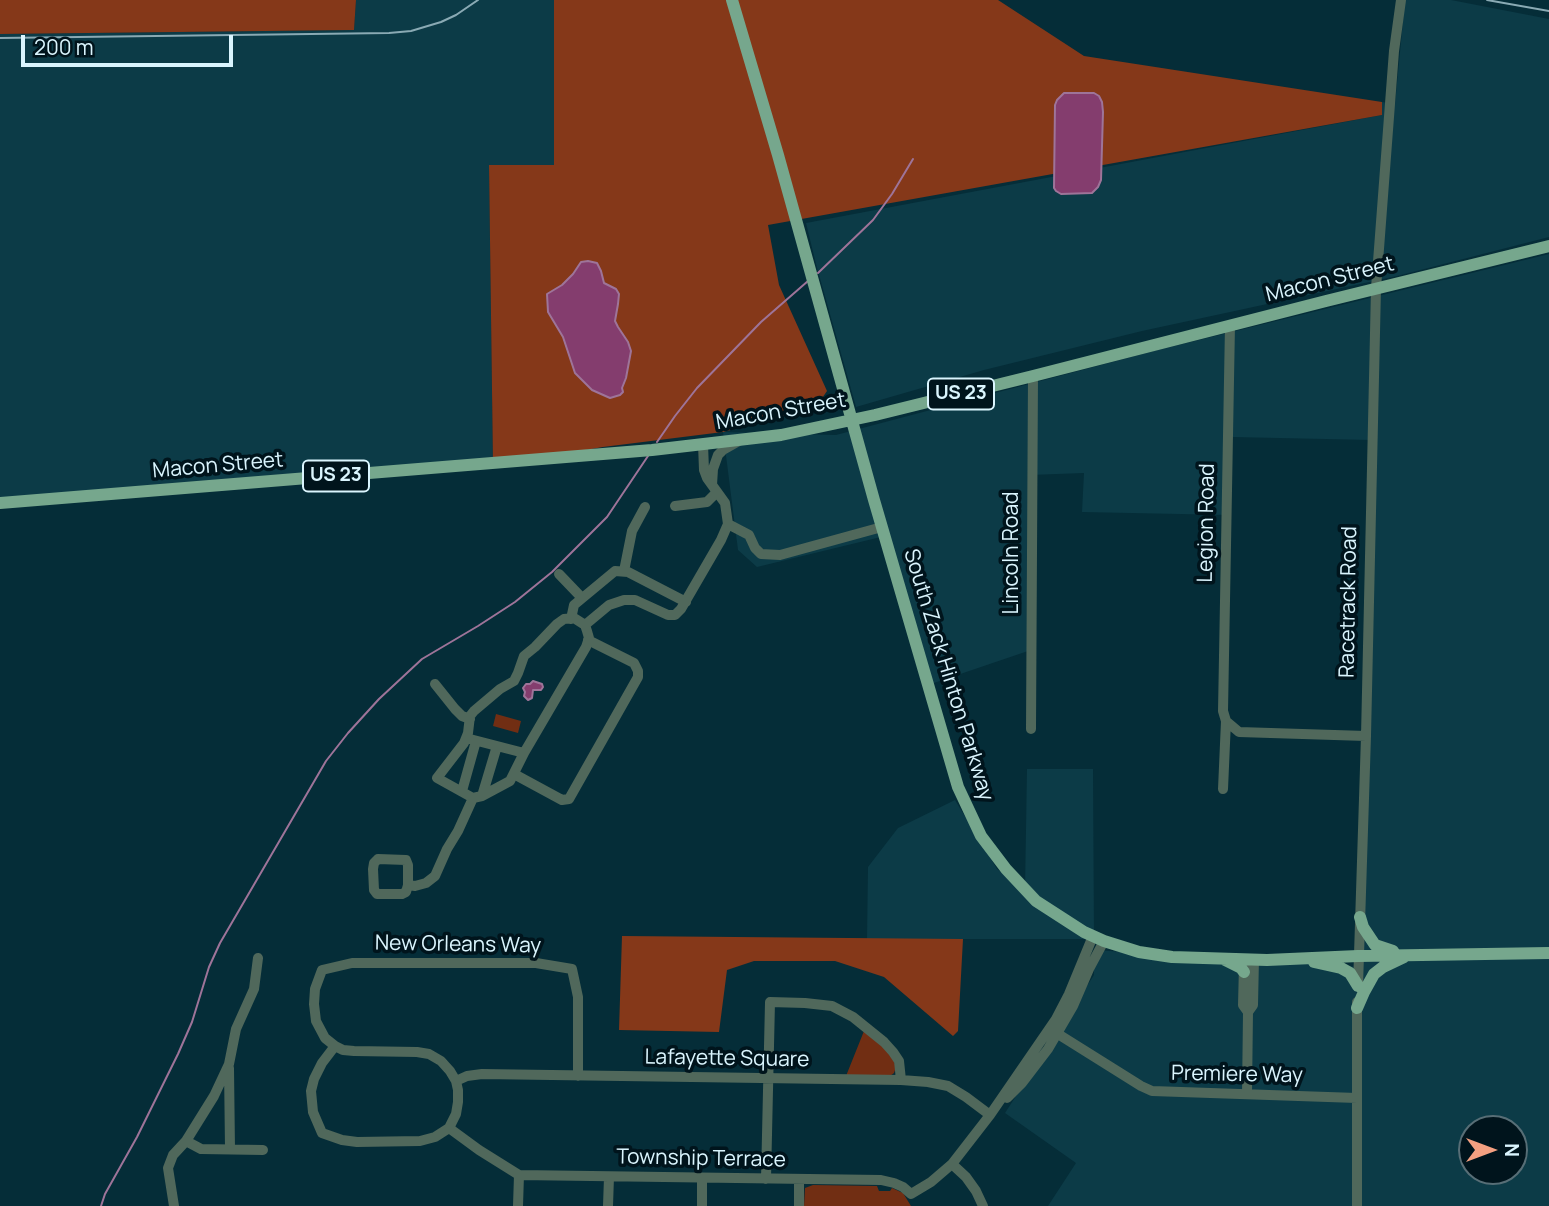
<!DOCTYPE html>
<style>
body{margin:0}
#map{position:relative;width:1549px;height:1206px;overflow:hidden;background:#052d38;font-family:Manrope,sans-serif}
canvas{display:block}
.north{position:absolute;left:1458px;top:1115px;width:70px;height:70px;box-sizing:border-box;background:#00141c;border:2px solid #576e76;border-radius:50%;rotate:90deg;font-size:19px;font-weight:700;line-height:28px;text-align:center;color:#daf5fe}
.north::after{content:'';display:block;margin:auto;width:24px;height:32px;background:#f3a081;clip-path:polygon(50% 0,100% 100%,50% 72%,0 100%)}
.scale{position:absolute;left:21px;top:35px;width:212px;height:32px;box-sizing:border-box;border:4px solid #daf5fe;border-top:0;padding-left:9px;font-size:21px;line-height:24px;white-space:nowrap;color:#daf5fe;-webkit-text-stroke:5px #00141c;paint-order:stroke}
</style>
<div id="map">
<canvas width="1549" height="1206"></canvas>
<div class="north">N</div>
<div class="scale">200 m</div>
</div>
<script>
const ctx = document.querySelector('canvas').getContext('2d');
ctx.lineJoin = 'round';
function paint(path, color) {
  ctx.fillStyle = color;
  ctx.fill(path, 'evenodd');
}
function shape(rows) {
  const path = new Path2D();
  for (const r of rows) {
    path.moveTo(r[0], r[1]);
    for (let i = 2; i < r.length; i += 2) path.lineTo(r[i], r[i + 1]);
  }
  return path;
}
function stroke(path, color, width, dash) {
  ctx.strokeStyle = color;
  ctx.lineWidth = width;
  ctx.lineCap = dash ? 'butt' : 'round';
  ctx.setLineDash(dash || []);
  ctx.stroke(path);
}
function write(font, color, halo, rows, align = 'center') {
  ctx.font = font + ' Manrope,sans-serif';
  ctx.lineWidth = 7;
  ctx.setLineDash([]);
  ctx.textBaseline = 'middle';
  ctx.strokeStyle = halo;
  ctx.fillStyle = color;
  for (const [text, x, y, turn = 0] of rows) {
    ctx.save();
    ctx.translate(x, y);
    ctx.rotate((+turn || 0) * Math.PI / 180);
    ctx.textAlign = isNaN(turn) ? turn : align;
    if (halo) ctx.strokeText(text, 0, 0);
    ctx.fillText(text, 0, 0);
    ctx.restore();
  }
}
const built = shape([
 [356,0,554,0,554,165,489,165,493,466,0,503,0,34,354,30],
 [1405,0,1451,0,1549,19,1549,237,1397,276,1142,331,984,370,856,407,816,264,806,223,1382,115,1382,102,1395,104],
 [1549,254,1549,1206,1048,1206,1076,1163,1005,1113,1094,975,1094,950,1360,967,1372,440,1232,437,1229,515,1082,512,1084,473,1030,475,1028,651,925,686,885,536,757,567,738,550,723,432,836,435,1154,351],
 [1472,1129,1514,1129,1514,1171,1472,1171],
 [1027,769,1093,769,1094,939,867,939,868,867,898,828,955,800,997,869,1025,889]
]);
const green = shape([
 [496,714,521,721,518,733,493,726],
 [864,1031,891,1053,896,1067,894,1073,890,1076,846,1076],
 [813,1185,877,1186,879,1191,890,1191,892,1188,903,1193,911,1206,804,1206,805,1188]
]);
const forest = shape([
 [0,0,356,0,354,30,0,34],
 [554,0,998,0,1084,56,1382,102,1382,115,768,225,779,285,827,391,816,407,723,432,603,447,493,466,489,165,554,165],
 [622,936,963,939,958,1031,953,1036,884,977,835,961,754,961,727,970,719,1032,619,1030]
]);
const water = shape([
 [1064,93,1094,93,1099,96,1102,102,1103,112,1101,180,1098,187,1092,193,1061,194,1056,191,1054,188,1055,105,1057,100,1064,93],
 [588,261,597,263,601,271,604,283,616,289,619,294,618,304,615,321,618,327,628,342,631,351,626,378,622,388,623,392,620,395,610,398,592,390,575,373,563,337,548,312,547,294,562,285,573,274,581,262,588,261],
 [533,681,542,684,543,687,541,690,533,690,532,698,528,700,524,696,525,692,523,688,526,684,530,684,533,681]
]);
const stream = shape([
 [818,273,873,220,892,194,913,159],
 [657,442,675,416,697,388,761,322,808,281],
 [101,1206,105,1194,137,1137,178,1054,192,1022,209,967,220,943,326,761,348,733,379,699,422,659,478,626,515,602,552,572,607,517,648,456]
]);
const minor = shape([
 [712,485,713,469,718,455,723,450,739,441],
 [675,506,707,502,717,492],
 [728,524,749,535,755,548,761,554,780,555,882,527],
 [624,571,632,531,645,507],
 [559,574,582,598],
 [574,618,585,625,587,631,589,638,586,647,524,753,510,781,482,796,473,798,437,778,464,743,468,733,470,716,474,711,500,689,514,681,518,673,524,656,535,647,557,624,564,619,574,618],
 [571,619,574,605,615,571,628,572,686,602],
 [585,625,609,605,624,600,635,600,668,615,675,615,681,609,721,540,728,524,725,503,707,478,704,470,703,444],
 [435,684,455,709,462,716,470,719],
 [1226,721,1239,732,1366,736],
 [1031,729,1033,376],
 [466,738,524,753],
 [514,774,562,800,569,799,638,677,638,671,634,663,588,640],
 [1223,789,1226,721,1223,711,1230,325],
 [462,791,476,741],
 [482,796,497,746],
 [378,859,406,860,408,865,408,885,406,892,402,894,377,894,374,890,373,869,374,863,378,859],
 [408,885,415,886,426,883,435,876,447,849,458,831,473,798],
 [1244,965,1243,1005,1248,1012,1247,1094],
 [1358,986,1366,736,1376,288,1394,51,1401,0],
 [1248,1012,1253,1005,1254,959],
 [1050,1029,1141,1086,1152,1091,1357,1098],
 [335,1046,325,1038,316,1021,314,1004,315,989,322,970,352,963,536,963,572,969,578,997,578,1076],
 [335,1046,343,1050,354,1051,417,1052,429,1054,441,1061,450,1071,456,1081,458,1090,458,1102,456,1114,449,1128,435,1137,420,1141,357,1142,342,1140,322,1133,313,1112,311,1091,314,1079,322,1063,335,1046],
 [229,1068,230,1149],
 [456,1081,467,1076,482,1074,901,1080,928,1082,948,1086,966,1097,990,1115],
 [1007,1098,1022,1083,1048,1049,1073,1006,1089,969,1104,941],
 [449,1128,479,1150,519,1175,881,1180,894,1183,903,1187,911,1194,931,1182,952,1164,990,1115,1056,1019,1069,994,1093,936],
 [186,1141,201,1149,263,1150],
 [952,1164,966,1177,976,1191,983,1206],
 [766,1179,770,1002,805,1003,832,1006,853,1017,884,1042,893,1052,899,1061,901,1080],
 [174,1206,168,1168,173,1155,186,1141,214,1096,229,1064,236,1029,254,989,258,958],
 [518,1206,519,1175],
 [608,1206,609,1177],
 [702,1206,702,1178],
 [799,1206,799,1180],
 [1357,1206,1357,1002]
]);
const major = shape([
 [732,0,778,155,874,500,958,787,981,836,1006,869,1036,901,1084,932,1104,941,1139,952,1172,957,1267,960,1358,956,1549,953],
 [0,503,652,450,781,435,875,415,1033,376,1326,301,1549,246],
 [1360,917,1363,927,1375,945,1393,951],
 [1225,960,1241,968,1244,972],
 [1314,962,1341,968,1350,973,1358,986],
 [1357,1008,1364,992,1374,974,1383,967,1404,957]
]);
const rail = shape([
 [1487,0,1549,11],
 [0,38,389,33,411,31,441,22,456,15,478,0]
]);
const shields = [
 [961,394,66],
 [336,476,66]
];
const shieldNames = [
 ["US 23",961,394],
 ["US 23",336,476]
];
const streetNames = [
 ["Macon Street",1330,280,-14],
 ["Macon Street",781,412,-10],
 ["Macon Street",218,466,-5],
 ["Legion Road",1207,523,-89],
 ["Lincoln Road",1012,553,-90],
 ["Racetrack Road",1349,602,-89],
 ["South Zack Hinton Parkway",948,675,73],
 ["New Orleans Way",458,945,1],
 ["Lafayette Square",727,1059,1],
 ["Premiere Way",1237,1075,1],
 ["Township Terrace",701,1159,1]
];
paint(built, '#0c3b47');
paint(green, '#712e13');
paint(forest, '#853819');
paint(water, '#843d6e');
stroke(water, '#9e7499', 2);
stroke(stream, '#9e7499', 2);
stroke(minor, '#50685b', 10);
stroke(major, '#76a78d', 12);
stroke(rail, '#8aaab4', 2);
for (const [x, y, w] of shields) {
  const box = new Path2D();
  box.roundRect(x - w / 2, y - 15.5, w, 31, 5);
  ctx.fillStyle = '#00141c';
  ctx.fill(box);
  stroke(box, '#daf5fe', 2);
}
write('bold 19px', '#daf5fe', null, shieldNames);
write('21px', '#daf5fe', '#00141c', streetNames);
</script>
